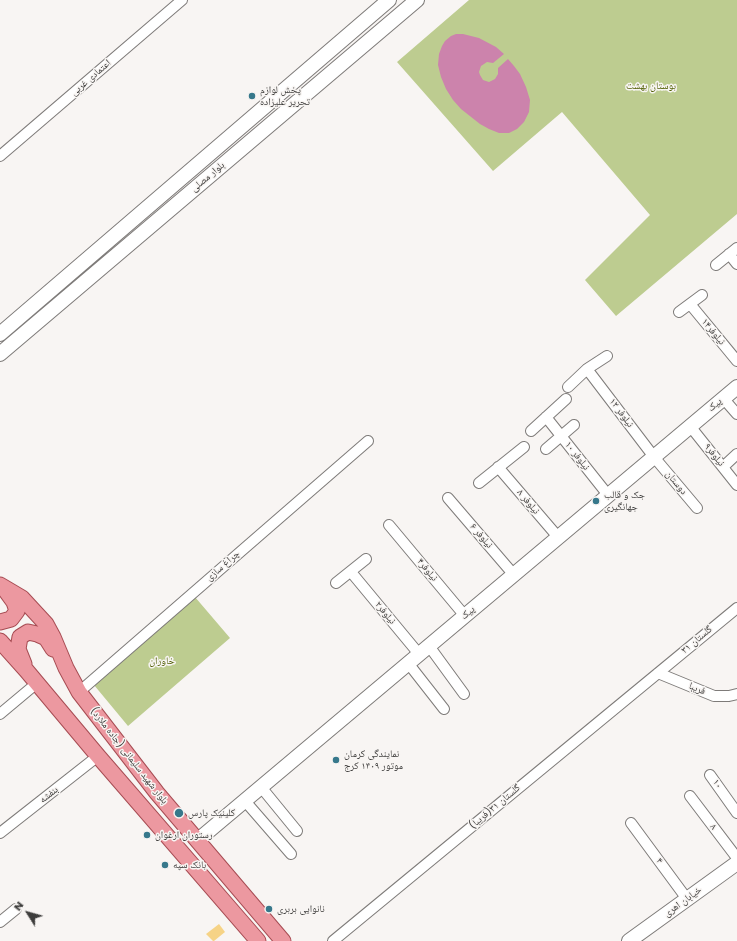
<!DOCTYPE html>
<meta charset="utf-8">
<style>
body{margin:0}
#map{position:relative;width:737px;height:941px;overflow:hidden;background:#f8f5f3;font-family:Poppins,sans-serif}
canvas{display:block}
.north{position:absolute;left:8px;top:893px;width:40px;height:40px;-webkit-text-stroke:3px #f8f5f3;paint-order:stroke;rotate:307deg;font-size:11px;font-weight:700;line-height:16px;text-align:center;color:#3d3c3b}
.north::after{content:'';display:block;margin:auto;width:14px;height:18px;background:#3d3c3b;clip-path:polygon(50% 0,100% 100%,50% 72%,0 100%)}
</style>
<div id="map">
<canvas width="737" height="941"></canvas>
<div class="north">N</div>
</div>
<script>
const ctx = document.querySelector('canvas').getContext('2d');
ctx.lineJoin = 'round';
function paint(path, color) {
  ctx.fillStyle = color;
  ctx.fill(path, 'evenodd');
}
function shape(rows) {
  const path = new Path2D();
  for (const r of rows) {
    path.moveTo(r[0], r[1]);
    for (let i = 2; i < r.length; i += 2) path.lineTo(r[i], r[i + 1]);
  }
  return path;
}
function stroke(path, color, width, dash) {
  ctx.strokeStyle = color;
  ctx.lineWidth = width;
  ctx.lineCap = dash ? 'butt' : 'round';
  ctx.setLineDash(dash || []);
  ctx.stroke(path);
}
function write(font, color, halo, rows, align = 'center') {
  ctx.font = font + ' Poppins,"Noto Naskh Arabic",sans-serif';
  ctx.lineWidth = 3;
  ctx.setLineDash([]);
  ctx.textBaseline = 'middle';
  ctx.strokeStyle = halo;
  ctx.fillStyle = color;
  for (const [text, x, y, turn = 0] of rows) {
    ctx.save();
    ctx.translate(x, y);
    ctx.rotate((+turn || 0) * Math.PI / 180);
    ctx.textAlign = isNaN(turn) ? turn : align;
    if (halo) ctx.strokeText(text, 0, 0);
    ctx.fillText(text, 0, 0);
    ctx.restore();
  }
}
const green = shape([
 [469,0,737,0,737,214,616,316,585,280,650,215,562,112,493,171,397,62],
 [195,597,230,638,128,726,94,685]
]);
const water = shape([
 [456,34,463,34,479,38,496,47,504,54,493,63,487,62,481,66,479,72,480,75,483,80,489,82,495,79,498,74,498,68,508,59,514,66,520,74,526,87,530,100,529,112,524,122,517,129,509,133,499,133,489,129,480,124,461,109,453,100,446,89,441,77,438,65,439,54,442,46,445,41,451,36]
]);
const building = shape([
 [219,924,225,932,214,941,213,941,206,934]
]);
const street = shape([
 [0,156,182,0],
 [729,254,737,264],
 [716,265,737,248],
 [690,304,737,361],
 [679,312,702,295],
 [587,369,654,457,697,508],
 [568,387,587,369,607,356],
 [723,398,737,414],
 [546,417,608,495],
 [690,426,737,485],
 [531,431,566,399],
 [546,449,574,425],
 [498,467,558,537],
 [723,467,737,454],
 [479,483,524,447],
 [448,498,514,575],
 [389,525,465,616],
 [351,572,419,654],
 [336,583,366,559],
 [429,646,464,694],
 [408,663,444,709],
 [658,673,714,696,729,696,737,694],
 [79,692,368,441],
 [0,714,37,683],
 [710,775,737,813],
 [261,787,297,831],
 [690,796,737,858],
 [245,801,291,854],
 [631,823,687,899],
 [0,833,98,756],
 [0,922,16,909],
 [333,941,737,608]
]);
const secondary = shape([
 [0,334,389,0],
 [0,354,417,0],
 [198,840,737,387],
 [629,941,737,863]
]);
const primary = shape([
 [0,585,22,598,46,624,53,637,66,668,79,692,157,793,283,941],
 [0,622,11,619,17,611,14,602,6,591],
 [0,641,26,670,98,756,258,941],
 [24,664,18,649,20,637,28,632,37,634,46,638,53,649]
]);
const markers = [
 [252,96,4,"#37788b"],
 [596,501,4,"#37788b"],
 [336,760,4,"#37788b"],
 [179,813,5,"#37788b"],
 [147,835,4,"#37788b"],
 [165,865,4,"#37788b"],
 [269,909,4,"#37788b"]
];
const streetNames = [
 ["اعتمادی غربی",91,78,-41],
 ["بلوار مصلی",208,177,-40],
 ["نیلوفر۱۴",713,332,50],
 ["پیک",715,405,-40],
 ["نیلوفر ۱۲",621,413,53],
 ["نیلوفر۹",714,455,51],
 ["نیلوفر ۱۰",577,456,52],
 ["دوستان",676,483,50],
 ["نیلوفر ۸",528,502,50],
 ["نیلوفر ۶",481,536,49],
 ["چراغ سازی",223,566,-41],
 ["نیلوفر۴",427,570,50],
 ["نیلوفر۲",385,613,50],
 ["پیک",468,613,-40],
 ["گلستان ۳۱",697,640,-40],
 ["فریبا",697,689,22],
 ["بلوار شهید سلیمانی (جاده ملارد)",129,756,52],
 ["۱۰",717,784,55],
 ["بنفشه",49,795,-38],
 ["گلستان ۳۱(فریبا)",495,807,-40],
 ["۸",713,827,53],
 ["۴",659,861,53],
 ["خیابان اهری",683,902,-36]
];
const parkNames = [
 ["بوستان بهشت",651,86],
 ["خاوران",162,661]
];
const poiNames = [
 ["پخش لوازم",260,90],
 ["تحریر علیزاده",260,102],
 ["جک و قالب",604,495],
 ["جهانگیری",604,507],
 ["نمایندگی کرمان",344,754],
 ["موتور ۱۴۰۹ کرج",344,766],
 ["کلینیک پارس",188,813],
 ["رستوران ارغوان",155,835],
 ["بانک سپه",173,865],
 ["نانوایی بربری",277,909]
];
paint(green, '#bdcc90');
paint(water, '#cc83ac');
paint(building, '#f6d386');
stroke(street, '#7e7b79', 12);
stroke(secondary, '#7e7b79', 16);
stroke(primary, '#a74c53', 17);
stroke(street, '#fff', 10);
stroke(secondary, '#fff', 14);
stroke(primary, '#ec98a0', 15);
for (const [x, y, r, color] of markers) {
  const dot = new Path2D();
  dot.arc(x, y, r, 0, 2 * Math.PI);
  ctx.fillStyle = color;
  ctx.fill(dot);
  stroke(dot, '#f8f5f3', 1.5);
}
write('10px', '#3d3c3b', '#f8f5f3', streetNames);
write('10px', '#4f5d00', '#f8f5f3', parkNames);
write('10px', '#3d3c3b', '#f8f5f3', poiNames, 'left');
</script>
